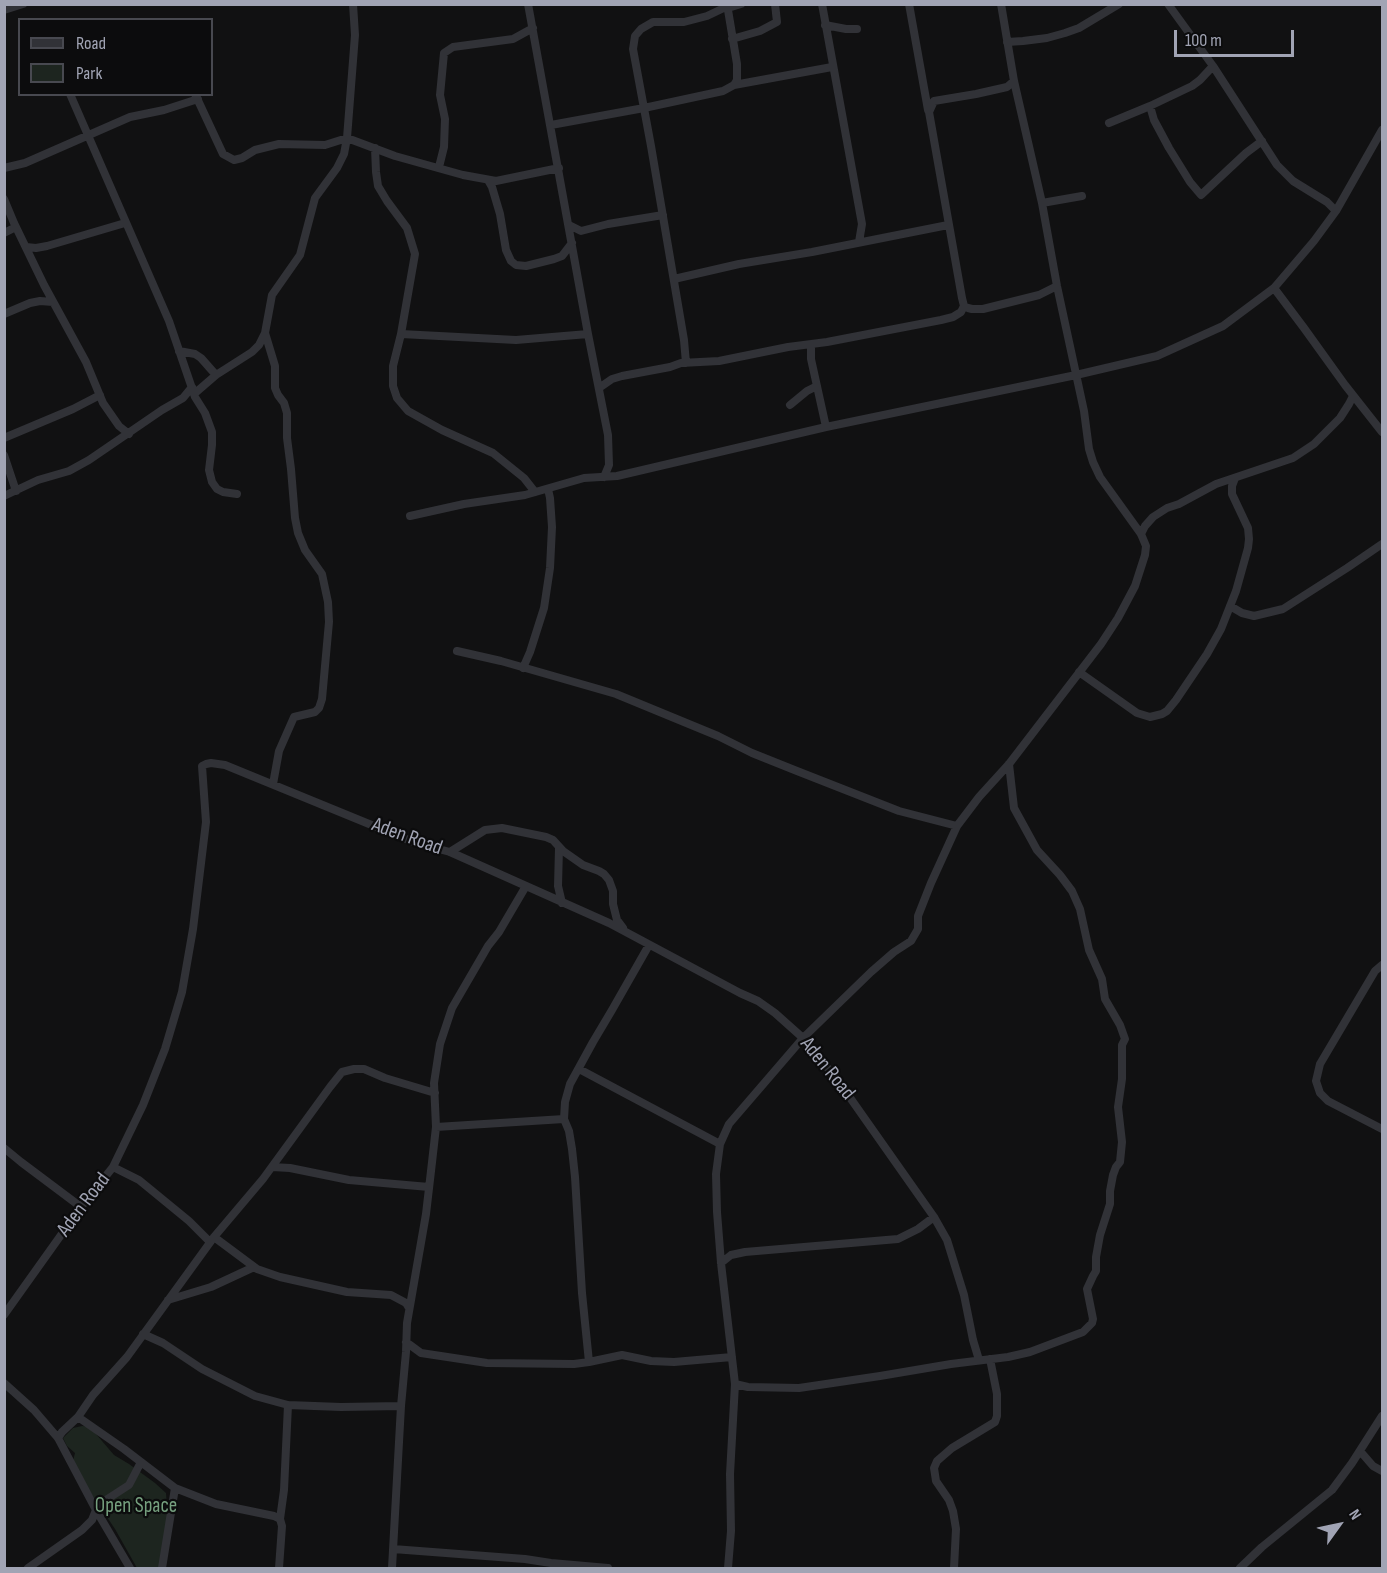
<!DOCTYPE html>
<style>
body{margin:0}
#map{position:relative;width:1387px;height:1573px;overflow:hidden;background:#111112;font-family:"Sofia Sans Condensed",sans-serif}
canvas{display:block}
.frame{position:absolute;inset:0;border:6px solid #a1a4b4;pointer-events:none}
.legend{position:absolute;left:18px;top:18px;width:195px;height:78px;box-sizing:border-box;background:#0c0c0d;border:2px solid #484950;margin:0;padding:8px 10px;list-style:none;font-size:18px;color:#a1a4b4}
.legend li{display:flex;align-items:center;gap:12px;height:30px}
.legend b{width:30px;border:2px solid #484950}
.north{position:absolute;left:1309px;top:1495px;width:60px;height:60px;-webkit-text-stroke:4px #0c0c0d;paint-order:stroke;rotate:57deg;font-size:16px;font-weight:700;line-height:24px;text-align:center;color:#a1a4b4}
.north::after{content:'';display:block;margin:auto;width:21px;height:27px;background:#a1a4b4;clip-path:polygon(50% 0,100% 100%,50% 72%,0 100%)}
.scale{position:absolute;left:1174px;top:30px;width:120px;height:27px;box-sizing:border-box;border:3px solid #a1a4b4;border-top:0;padding-left:8px;font-size:18px;line-height:21px;white-space:nowrap;color:#a1a4b4;-webkit-text-stroke:4px #0c0c0d;paint-order:stroke}
</style>
<div id="map">
<canvas width="1387" height="1573"></canvas>
<div class="frame"></div>
<ul class="legend">
<li><b style="height:8px;background:#313237"></b>Road</li>
<li><b style="height:16px;background:#1d251f"></b>Park</li>
</ul>
<div class="north">N</div>
<div class="scale">100 m</div>
</div>
<script>
const ctx = document.querySelector('canvas').getContext('2d');
ctx.lineJoin = 'round';
function paint(path, color) {
  ctx.fillStyle = color;
  ctx.fill(path, 'evenodd');
}
function shape(rows) {
  const path = new Path2D();
  for (const r of rows) {
    path.moveTo(r[0], r[1]);
    for (let i = 2; i < r.length; i += 2) path.lineTo(r[i], r[i + 1]);
  }
  return path;
}
function stroke(path, color, width, dash) {
  ctx.strokeStyle = color;
  ctx.lineWidth = width;
  ctx.lineCap = dash ? 'butt' : 'round';
  ctx.setLineDash(dash || []);
  ctx.stroke(path);
}
function write(font, color, halo, rows, align = 'center') {
  ctx.font = font + ' "Sofia Sans Condensed",sans-serif';
  ctx.lineWidth = 4.5;
  ctx.setLineDash([]);
  ctx.textBaseline = 'middle';
  ctx.strokeStyle = halo;
  ctx.fillStyle = color;
  for (const [text, x, y, turn = 0] of rows) {
    ctx.save();
    ctx.translate(x, y);
    ctx.rotate((+turn || 0) * Math.PI / 180);
    ctx.textAlign = isNaN(turn) ? turn : align;
    if (halo) ctx.strokeText(text, 0, 0);
    ctx.fillText(text, 0, 0);
    ctx.restore();
  }
}
const green = shape([
 [82,1426,90,1427,114,1455,129,1464,155,1483,166,1493,168,1524,161,1568,137,1568,115,1529,72,1465,75,1453,67,1446,63,1438,73,1428]
]);
const minor = shape([
 [528,4,588,334,608,435,609,465,604,477],
 [822,4,862,224,859,242],
 [909,4,928,110],
 [1168,4,1213,66,1277,165,1293,181,1327,202,1336,211],
 [728,8,741,4],
 [4,10,23,4],
 [825,25,846,29,857,29],
 [732,39,760,31,777,22,775,4],
 [1007,42,1023,41,1047,38,1065,33,1079,28,1119,4],
 [1014,81,1007,87,976,94,934,101,929,112,962,298,964,306,968,308,972,309,983,309,1039,295,1057,286],
 [734,85,832,67],
 [70,94,169,321,195,397,205,413,212,432,212,445,209,470,212,482,217,489,223,492,237,494],
 [195,94,223,154,234,160,242,158,255,150,279,144,325,145,347,138,395,156,463,175,496,181,559,168],
 [1150,106,1154,120,1169,148,1190,182,1201,195,1246,153,1262,141],
 [1109,123,1150,106,1192,86,1200,80,1213,66],
 [551,125,644,108,723,91,734,85,737,80,737,64,727,4],
 [375,148,376,172,378,186,387,201,407,228,415,254,401,334,393,366,393,386,397,398,408,411,442,430,493,453,524,478,535,492],
 [439,167,444,147,445,119,440,95,444,53,453,47,513,39,533,28],
 [4,168,25,163,130,117,164,110,198,99],
 [488,180,492,187,500,214,506,250,511,261,516,265,526,266,554,259,562,256,572,243],
 [4,199,14,223,44,285,86,362,103,403,119,426,129,434],
 [1042,203,1082,196],
 [569,225,581,231,608,224,663,215],
 [4,233,16,227],
 [26,247,36,248,47,246,125,223],
 [674,279,739,264,812,252,948,225],
 [1274,288,1304,328,1345,385,1382,432],
 [4,314,30,303,40,301,53,302],
 [401,334,516,340,588,334],
 [811,344,811,359,826,427],
 [179,351,195,354,201,358,216,375],
 [686,363,684,340,651,146,633,49,635,36,641,29,653,22,684,22,707,16,728,6],
 [599,388,612,379,622,376,670,367,681,363,719,361,788,347,827,342,941,320,953,317,961,312,964,306],
 [194,394,216,375,252,352,259,345,265,333],
 [790,405,807,391,817,386],
 [4,438,73,409,100,395],
 [4,455,16,491],
 [4,496,38,480,69,471,89,460,162,410,183,398,192,387],
 [410,516,464,504,525,495,584,478,617,476,826,427,1076,375,1157,356,1223,326,1274,288,1314,241,1336,211,1382,130],
 [1141,534,1145,526,1153,517,1167,508,1179,504,1216,484,1293,458,1314,444,1340,418,1349,404,1353,396],
 [1230,606,1242,613,1254,616,1283,609,1347,568,1382,544],
 [457,651,501,661,616,694,718,736,752,753,797,771,899,811,957,826],
 [523,668,530,652,544,608,550,568,552,527,550,498,548,489],
 [1079,672,1137,713,1150,717,1162,714,1167,711,1176,700,1207,654,1221,629,1236,591,1248,548,1249,539,1248,528,1232,494,1232,486,1235,478],
 [273,784,279,751,294,717,315,712,319,708,322,699,329,622,328,602,322,574,305,550,298,533,295,518,291,469,287,438,287,413,284,403,278,395,275,388,275,366,265,333,272,295,300,255,315,198,337,168,344,154,347,138,355,35,353,4],
 [559,848,558,886,562,903],
 [450,852,485,830,502,828,546,837,553,840,563,851,583,865,599,871,604,874,609,880,613,891,613,904,617,920,623,928],
 [1382,965,1375,971,1320,1064,1316,1081,1320,1093,1328,1101,1382,1129],
 [579,1069,720,1144],
 [436,1127,564,1119],
 [4,1148,21,1162,81,1207],
 [113,1167,139,1180,150,1189,189,1221,210,1242],
 [272,1167,290,1168,349,1180,429,1187],
 [214,1237,257,1269,280,1277,347,1292,391,1295,406,1303,409,1308],
 [721,1263,731,1255,745,1252,898,1239,918,1229,934,1217],
 [168,1300,211,1287,254,1267],
 [4,1315,81,1207,113,1167,143,1105,165,1049,182,992,193,929,206,822,202,766,206,764,211,763,225,765,396,835,416,843,450,852,468,860,609,923,740,993,758,1001,775,1013,803,1038,839,1082,934,1217,947,1240,964,1295,973,1340,979,1360],
 [143,1334,163,1343,202,1369,255,1396,288,1405,341,1407,401,1406],
 [406,1342,421,1353,487,1363,574,1364,589,1362,622,1355,651,1361,674,1362,732,1357],
 [589,1362,582,1293,575,1177,572,1149,569,1131,564,1119,565,1102,570,1084,593,1042,612,1010,649,945],
 [4,1383,34,1410,58,1438,96,1510,130,1568],
 [735,1384,748,1387,799,1388,880,1376,951,1364,1008,1357,1030,1352,1083,1332,1092,1323,1093,1319,1087,1289,1093,1276,1096,1271,1096,1257,1100,1235,1110,1204,1110,1191,1113,1175,1116,1167,1120,1162,1122,1142,1118,1107,1122,1079,1122,1045,1125,1039,1120,1025,1105,999,1102,979,1089,950,1080,909,1072,891,1060,875,1037,850,1014,808,1009,764],
 [78,1417,124,1449,175,1488,216,1504,274,1516,280,1519,282,1526,279,1568],
 [58,1438,62,1432,78,1417,93,1395,127,1357,214,1237,263,1179,330,1087,342,1072,354,1069,364,1069,385,1078,435,1093],
 [1360,1451,1373,1466,1382,1471],
 [95,1507,129,1485,141,1462],
 [280,1519,284,1490,288,1405],
 [393,1549,525,1559,551,1563,608,1568],
 [28,1568,82,1530,92,1520,96,1510],
 [162,1568,175,1488],
 [392,1568,401,1406,406,1352,407,1323,426,1214,431,1171,436,1127,434,1083,440,1044,452,1008,488,946,499,932,526,886],
 [728,1568,731,1531,730,1474,735,1384,721,1263,717,1212,716,1174,720,1144,729,1124,803,1038,871,972,894,952,911,941,918,929,918,916,931,883,957,826,979,797,1009,764,1101,644,1118,618,1135,586,1145,555,1146,546,1141,534,1100,477,1093,462,1089,449,1084,411,1057,286,1042,203,1014,81,1001,4],
 [954,1568,956,1529,953,1511,949,1500,936,1481,934,1468,937,1461,952,1448,995,1422,997,1416,997,1394,990,1359],
 [1240,1568,1262,1547,1332,1490,1352,1463,1382,1416]
]);
const streetNames = [
 ["Aden Road",407,837,20],
 ["Aden Road",827,1069,51],
 ["Aden Road",84,1205,-53]
];
const parkNames = [
 ["Open Space",136,1507]
];
paint(green, '#1d251f');
stroke(minor, '#313237', 8);
write('21px', '#a1a4b4', '#0c0c0d', streetNames);
write('21px', '#76a07f', '#0c0c0d', parkNames);
</script>
